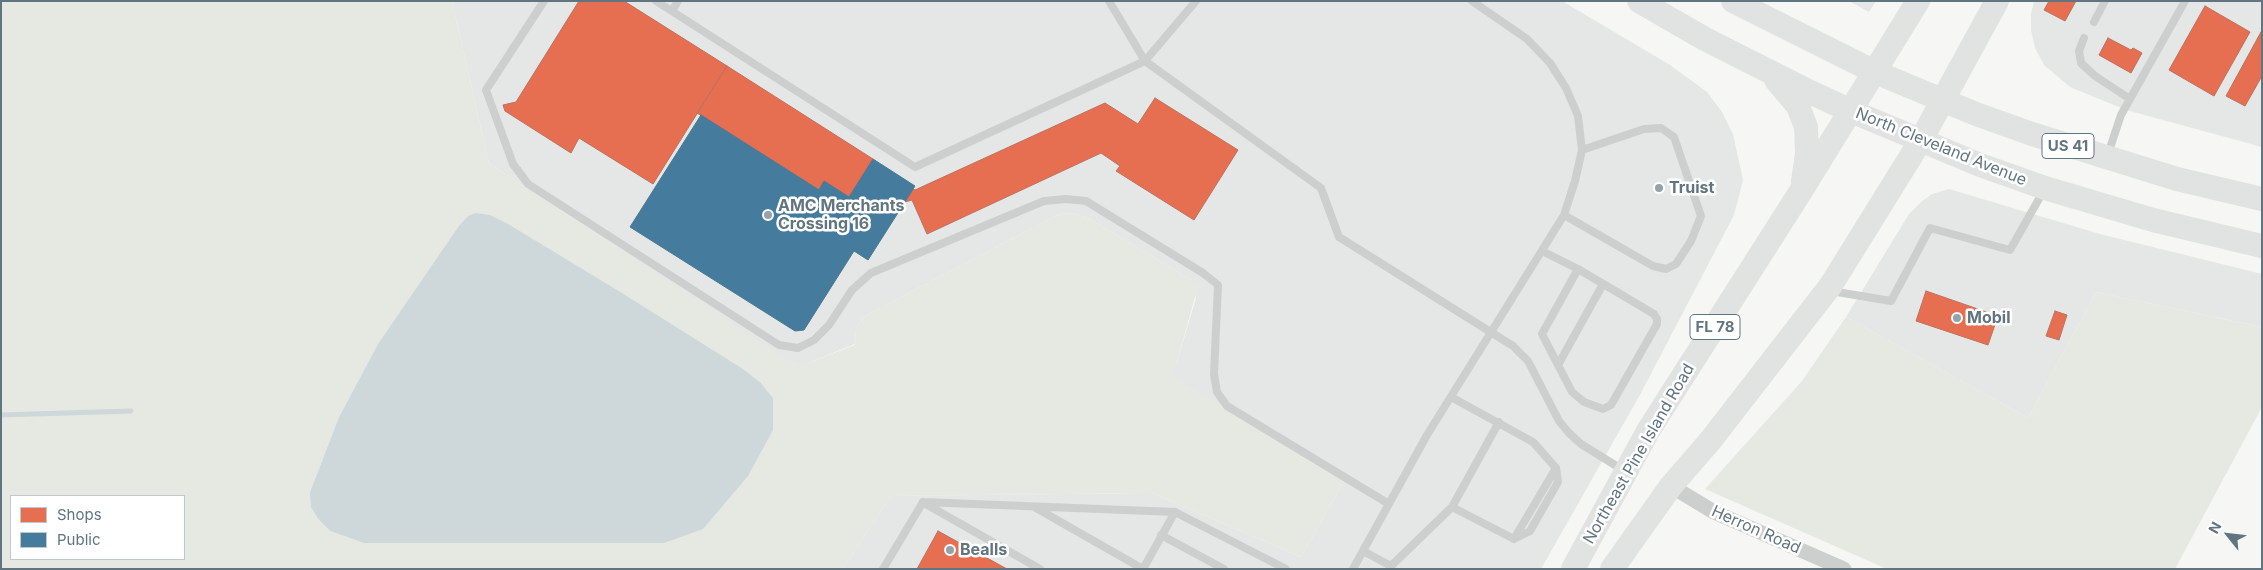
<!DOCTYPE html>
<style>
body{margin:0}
#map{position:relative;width:2263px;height:570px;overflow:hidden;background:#f6f6f4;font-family:Inter,sans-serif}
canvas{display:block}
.frame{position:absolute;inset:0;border:2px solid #607580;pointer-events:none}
.legend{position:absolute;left:10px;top:495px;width:175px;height:65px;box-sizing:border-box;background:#fff;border:1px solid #bfc8cc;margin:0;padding:6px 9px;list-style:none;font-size:15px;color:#607580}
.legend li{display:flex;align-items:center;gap:10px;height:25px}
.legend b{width:25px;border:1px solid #bfc8cc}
.north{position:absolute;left:2203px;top:510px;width:50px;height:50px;-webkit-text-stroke:4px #fff;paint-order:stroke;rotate:299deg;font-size:14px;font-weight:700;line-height:20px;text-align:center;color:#607580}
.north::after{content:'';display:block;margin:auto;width:18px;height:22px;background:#607580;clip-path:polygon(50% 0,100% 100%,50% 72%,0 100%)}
</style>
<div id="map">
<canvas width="2263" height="570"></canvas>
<div class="frame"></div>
<ul class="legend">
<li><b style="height:14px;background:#e76f51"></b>Shops</li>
<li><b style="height:14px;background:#457b9d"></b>Public</li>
</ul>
<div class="north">N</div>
</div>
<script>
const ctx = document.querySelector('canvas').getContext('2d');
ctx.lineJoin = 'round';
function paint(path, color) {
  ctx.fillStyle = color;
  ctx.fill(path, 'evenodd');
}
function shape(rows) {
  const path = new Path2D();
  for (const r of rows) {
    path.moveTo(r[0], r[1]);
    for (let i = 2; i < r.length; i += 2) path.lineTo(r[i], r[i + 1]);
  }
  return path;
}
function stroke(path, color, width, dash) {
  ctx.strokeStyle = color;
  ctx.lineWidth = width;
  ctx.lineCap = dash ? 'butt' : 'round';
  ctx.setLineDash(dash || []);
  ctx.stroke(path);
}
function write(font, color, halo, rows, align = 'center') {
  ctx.font = font + ' Inter,sans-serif';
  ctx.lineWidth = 5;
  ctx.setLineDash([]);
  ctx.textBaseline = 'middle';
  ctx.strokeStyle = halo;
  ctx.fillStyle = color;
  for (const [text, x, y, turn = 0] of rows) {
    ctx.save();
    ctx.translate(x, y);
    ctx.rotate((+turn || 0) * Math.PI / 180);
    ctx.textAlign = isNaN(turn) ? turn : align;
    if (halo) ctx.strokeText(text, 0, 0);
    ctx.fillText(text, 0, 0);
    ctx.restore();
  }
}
const built = shape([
 [452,1,1562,1,1670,65,1707,92,1722,112,1733,134,1743,180,1734,215,1641,393,1541,569,843,569,891,496,1152,493,1301,557,1347,476,1170,377,1177,362,1196,298,1191,280,1090,219,1073,213,1059,214,863,317,856,329,855,344,808,363,796,363,788,361,489,163],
 [1849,1,1876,1,1869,12],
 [2034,1,2262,1,2262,147,2126,110,2070,87,2044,65,2035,48,2031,30,2031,14],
 [1949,189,2100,234,2262,274,2262,327,2096,292,2028,418,1846,317,1909,214,1921,202,1932,194]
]);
const green = shape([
 [1,1,452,1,489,163,788,360,796,363,808,363,855,345,856,329,863,317,1059,214,1073,213,1090,219,1191,280,1198,286,1177,362,1171,377,1347,476,1301,557,1152,493,891,496,843,569,1,569],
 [468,216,743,369,760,382,773,398,364,543,330,531,319,520,310,492,339,417,378,344],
 [11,496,184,496,184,559,11,559],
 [2096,292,2262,327,2262,407,2175,569,1887,569,1705,489,1802,381,1846,317,2028,418]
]);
const water = shape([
 [475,213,490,215,508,224,617,290,743,369,760,382,773,398,773,430,748,476,703,529,664,543,364,543,330,531,319,520,311,507,310,492,339,417,378,344,459,226,468,216]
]);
const shops = shape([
 [579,1,624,1,727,66,653,184,579,138,571,153,505,111,503,105,516,102,579,1],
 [2049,1,2076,1,2065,21,2044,10,2049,1],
 [2205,6,2250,32,2214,96,2169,70,2205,6],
 [2261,32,2262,76,2245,106,2226,96,2261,32],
 [2108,38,2131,50,2133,48,2142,53,2131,73,2099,55,2108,38],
 [727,66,873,159,849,197,824,181,819,190,697,113,727,66],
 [1155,98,1238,150,1194,220,1116,171,1120,166,1101,153,927,234,912,200,905,202,913,189,915,190,1105,103,1138,124,1155,98],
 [1926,291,1998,316,1988,345,1916,321,1926,291],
 [2055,311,2067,315,2059,340,2046,336,2055,311],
 [938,531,1007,569,917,569,938,531]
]);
const public = shape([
 [701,115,819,190,824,181,849,197,873,159,915,186,868,260,854,251,804,330,795,331,630,227,701,115]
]);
const stream = shape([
 [1,415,131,411]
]);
const service = shape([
 [544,1,486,90,513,164,528,184,779,345,798,348,814,340,829,325,852,290,871,273,1044,201,1066,199,1086,201,1203,273,1218,285,1214,374,1217,392,1227,406,1389,504],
 [656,1,915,167,1145,61,1321,188,1339,237,1513,346,1528,361,1559,421,1569,433,1581,444,1623,470],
 [1109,1,1145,61,1196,1],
 [672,11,678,1],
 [2094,22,2105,1],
 [2084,38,2079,51,2081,63,2095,76,2130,99],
 [2108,154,2121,115,2185,1],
 [1564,215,1653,266,1666,269,1676,264,1691,241,1701,216,1674,137,1661,128,1644,129,1582,150],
 [1542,251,1578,269,1542,334,1572,392,1584,402,1603,409,1611,405,1657,324,1657,319,1654,314,1578,269],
 [1831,291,1891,301,1930,228,2010,250,2044,190],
 [1558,365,1603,284],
 [1451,397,1533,442,1556,468,1558,482,1530,531,1514,539,1452,507],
 [923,502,1175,512],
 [924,503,1040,569],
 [1036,508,1143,569],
 [1161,535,1224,569],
 [1514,539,1556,468],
 [1363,551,1391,566,1391,569],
 [1391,566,1452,507,1499,422],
 [883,569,923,502],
 [1143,569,1175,512,1286,569],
 [1353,569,1427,435,1564,215,1575,181,1582,150,1578,116,1566,88,1550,63,1527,39,1472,1]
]);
const minor = shape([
 [1671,486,1714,512,1844,569]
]);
const primary = shape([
 [1639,1,1705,39,1810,92,1851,111,1980,165,2045,188,2153,220,2262,246],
 [1733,1,1875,72,1976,114,2032,134,2177,179,2262,199],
 [1776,80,1798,106,1806,127,1807,154,1803,181],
 [1573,569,1648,431,1801,191,1918,1],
 [1612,569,1671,486,1710,441,1831,285,1921,140,1997,1]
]);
const markers = [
 [1659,188,5,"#94a2a9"],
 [768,215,5,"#94a2a9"],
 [1957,318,5,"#94a2a9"],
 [950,550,5,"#94a2a9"]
];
const shields = [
 [2068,146,52],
 [1715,327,50]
];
const shieldNames = [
 ["US 41",2068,146],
 ["FL 78",1715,327]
];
const streetNames = [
 ["North Cleveland Avenue",1941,147,22],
 ["Northeast Pine Island Road",1639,454,-60],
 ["Herron Road",1756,530,24]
];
const poiNames = [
 ["Truist",1669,188],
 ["AMC Merchants",778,206],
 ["Crossing 16",778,224],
 ["Mobil",1967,318],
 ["Bealls",960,550]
];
paint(built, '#e5e7e6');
paint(green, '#e6e9e2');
paint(water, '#ced7d9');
paint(shops, '#e76f51');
stroke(shops, '#be715f', 1);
paint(public, '#457b9d');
stroke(public, '#4d7994', 1);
stroke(stream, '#ced7d9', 5);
stroke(service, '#cdcfcf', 8);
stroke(minor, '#cdcfcf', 15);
stroke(primary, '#e1e2e2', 24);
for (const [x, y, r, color] of markers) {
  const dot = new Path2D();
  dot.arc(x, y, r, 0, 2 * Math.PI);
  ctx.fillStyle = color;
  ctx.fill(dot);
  stroke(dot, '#fff', 2);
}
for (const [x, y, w] of shields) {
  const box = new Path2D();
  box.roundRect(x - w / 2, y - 12.5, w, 25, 4);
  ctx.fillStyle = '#fff';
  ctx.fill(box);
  stroke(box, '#607580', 1);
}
write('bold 15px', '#607580', null, shieldNames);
write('16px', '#607580', '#fff', streetNames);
write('bold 16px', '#607580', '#fff', poiNames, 'left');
</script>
